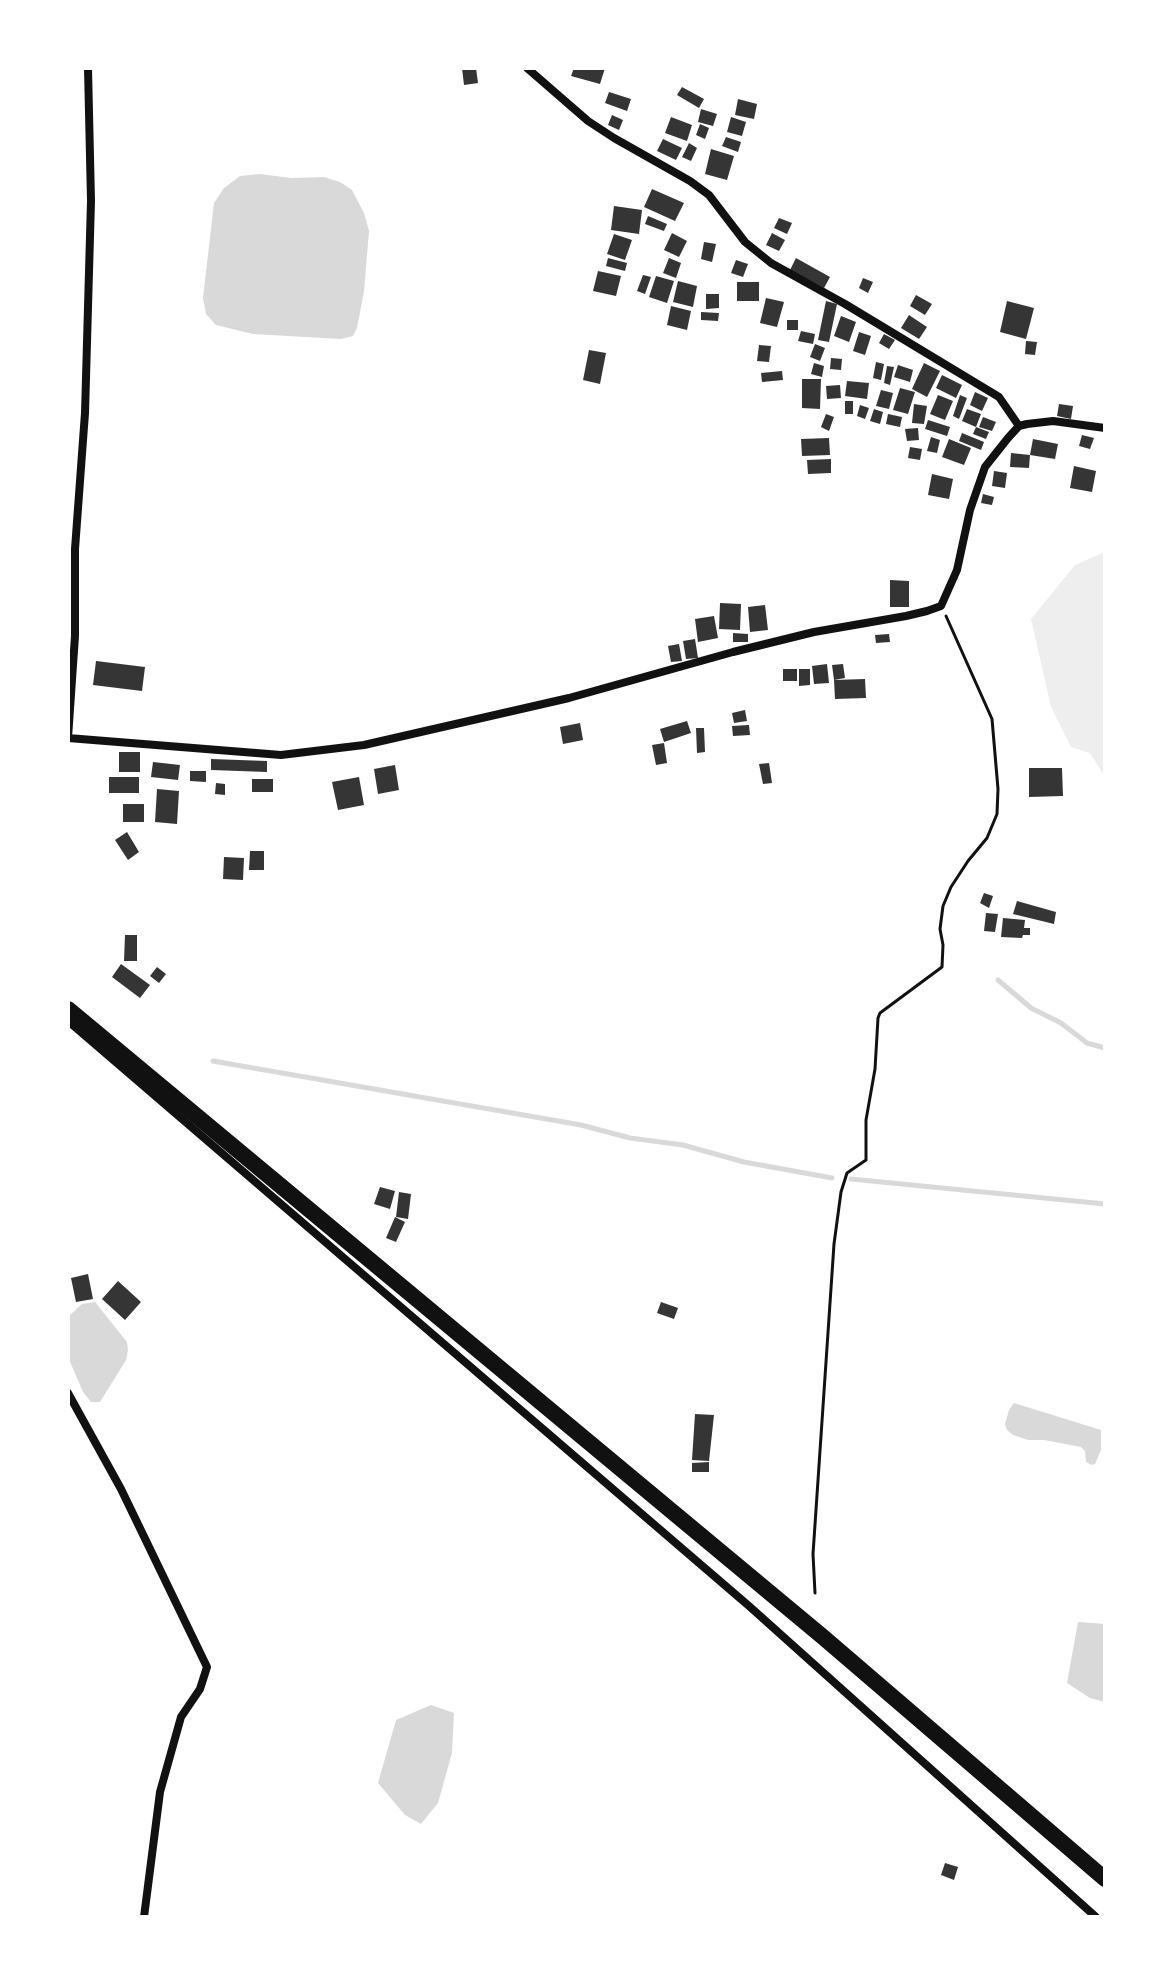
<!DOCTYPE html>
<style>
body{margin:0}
#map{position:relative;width:1173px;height:1985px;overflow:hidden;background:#fff;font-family:"Alegreya Sans",sans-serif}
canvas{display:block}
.frame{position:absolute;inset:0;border:70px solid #fff;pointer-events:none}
</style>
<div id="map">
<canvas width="1173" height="1985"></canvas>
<div class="frame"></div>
</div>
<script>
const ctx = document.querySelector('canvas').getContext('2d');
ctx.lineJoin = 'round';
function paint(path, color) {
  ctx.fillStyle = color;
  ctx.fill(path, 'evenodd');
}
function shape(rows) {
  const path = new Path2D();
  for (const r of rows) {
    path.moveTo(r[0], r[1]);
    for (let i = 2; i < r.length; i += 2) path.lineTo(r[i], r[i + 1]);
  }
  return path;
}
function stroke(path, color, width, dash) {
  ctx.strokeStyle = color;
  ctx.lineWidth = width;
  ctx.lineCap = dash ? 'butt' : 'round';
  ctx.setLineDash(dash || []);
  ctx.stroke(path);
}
const green = shape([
 [1105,552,1105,777,1090,753,1071,747,1051,707,1031,619,1075,565]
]);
const water = shape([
 [260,174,291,178,324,177,340,182,352,190,364,213,369,231,364,291,357,328,353,336,341,339,253,334,216,325,206,314,203,298,214,203,224,188,240,176],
 [95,1302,127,1342,128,1350,126,1360,100,1402,91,1402,83,1392,68,1357,68,1317,82,1304],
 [1014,1403,1101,1430,1101,1450,1095,1464,1092,1465,1086,1462,1085,1451,1081,1447,1044,1440,1028,1440,1013,1435,1007,1430,1005,1424,1009,1410],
 [1078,1622,1105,1624,1105,1702,1090,1698,1067,1683],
 [431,1705,454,1713,452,1753,438,1803,421,1824,405,1815,378,1783,396,1720]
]);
const stream = shape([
 [998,980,1031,1008,1061,1023,1087,1043,1105,1048],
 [213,1061,581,1125,630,1138,683,1145,744,1162,832,1178],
 [851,1179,1105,1204]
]);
const building = shape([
 [462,68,476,68,478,83,464,85],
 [574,68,605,68,600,84,571,76],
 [682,87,704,99,699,108,677,95],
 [609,92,631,99,627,111,605,103],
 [738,99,757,104,754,119,735,115],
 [701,109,717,114,713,126,698,122],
 [612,115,623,120,619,130,608,125],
 [671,117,692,125,687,141,665,133],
 [731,117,746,122,742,136,727,132],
 [700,124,709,128,705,139,696,135],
 [726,137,741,142,738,152,722,146],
 [663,139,682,148,676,160,657,151],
 [689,143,697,148,691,161,682,157],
 [711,149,734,156,727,180,705,174],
 [652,189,684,203,675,221,644,207],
 [614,206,642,210,639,234,611,230],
 [648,216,667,224,664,231,645,224],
 [779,218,792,223,787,234,774,228],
 [672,233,687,241,679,257,664,250],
 [772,233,785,240,779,251,766,245],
 [614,234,632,240,625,260,607,254],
 [704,242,716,244,712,262,701,259],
 [608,258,627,263,625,271,606,266],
 [669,258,681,263,676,278,663,273],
 [796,258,830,277,824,288,790,270],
 [736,260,748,264,743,277,731,273],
 [598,271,621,276,616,296,593,291],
 [643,275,651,277,645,294,637,291],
 [656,276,674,281,667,303,649,297],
 [863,278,873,282,868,293,859,288],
 [678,281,697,286,693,307,673,302],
 [737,282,759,282,759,301,737,301],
 [706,294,719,294,719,308,706,309],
 [916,295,932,304,925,315,910,306],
 [766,298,784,302,777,327,760,323],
 [826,301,837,304,829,342,818,340],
 [1007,301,1034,308,1026,339,1000,332],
 [671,306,691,311,687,330,667,325],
 [701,312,719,313,718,321,701,320],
 [909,315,927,327,919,339,901,328],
 [841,316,856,322,849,342,834,336],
 [787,320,798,320,798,330,787,330],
 [801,331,815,334,813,344,798,341],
 [859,332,871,336,865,355,853,351],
 [884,334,895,340,889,349,879,343],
 [1026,341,1037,342,1035,355,1025,354],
 [815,344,825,348,820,361,810,357],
 [759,345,771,346,769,362,757,361],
 [589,350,606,353,600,384,583,380],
 [831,358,842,359,841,370,830,369],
 [876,362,884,364,881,380,873,378],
 [814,363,824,366,822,377,811,374],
 [924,363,940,371,927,397,912,389],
 [898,365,913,370,910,382,894,377],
 [887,366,894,367,890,385,884,383],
 [782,371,783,380,762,382,761,373],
 [942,375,962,385,956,398,936,388],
 [802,379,821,379,820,409,802,408],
 [847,381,869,383,867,399,845,396],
 [840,385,841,398,827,399,826,386],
 [900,388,915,392,908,414,893,410],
 [881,390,893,393,889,409,876,406],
 [975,392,988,398,982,411,970,405],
 [938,395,953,401,945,420,930,414],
 [960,395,967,398,959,419,953,416],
 [845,401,853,401,853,414,845,414],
 [914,404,927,406,924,424,912,423],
 [1059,404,1073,406,1071,419,1057,416],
 [860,405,869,408,865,419,857,416],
 [874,409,883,412,880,424,870,421],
 [967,409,981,414,976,427,962,421],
 [826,414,834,417,829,431,821,427],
 [888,414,902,417,900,427,886,424],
 [983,417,996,422,992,431,979,427],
 [928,420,950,427,947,436,925,429],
 [976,427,989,432,986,439,973,434],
 [918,428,919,440,907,441,905,429],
 [962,433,984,442,981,450,959,441],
 [1082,435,1094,438,1090,449,1079,446],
 [931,437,940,440,937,453,927,451],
 [829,438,830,455,802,456,801,439],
 [949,439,971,448,964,465,942,457],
 [1033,439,1058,444,1055,459,1030,455],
 [910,447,922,449,920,460,908,458],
 [1011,453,1030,455,1029,468,1010,467],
 [831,459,831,473,808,474,807,460],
 [1074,466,1096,471,1092,492,1070,488],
 [994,471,1007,473,1005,488,992,486],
 [932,474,953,479,949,499,928,495],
 [983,494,994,497,992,505,981,503],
 [890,580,909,581,909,607,890,607],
 [720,603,741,604,740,630,719,629],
 [765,605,768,630,750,632,748,607],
 [714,616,718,638,698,642,695,619],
 [733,633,748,634,748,642,733,642],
 [889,634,890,642,876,643,875,635],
 [695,639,698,658,686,659,683,641],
 [679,644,682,661,671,662,668,646],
 [96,661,145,667,142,691,93,685],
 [827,664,829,683,814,684,812,666],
 [843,664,845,678,834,680,832,665],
 [783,669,797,669,797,681,783,681],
 [799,669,810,669,810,685,799,686],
 [865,679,866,698,835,699,834,680],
 [745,710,747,721,734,723,732,713],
 [687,721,691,733,664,742,660,729],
 [580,723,583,740,563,744,560,727],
 [749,725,750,735,733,736,732,726],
 [696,728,704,728,705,752,697,753],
 [664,743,667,763,656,765,652,745],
 [119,752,140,752,140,772,119,772],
 [211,759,267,761,267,772,211,770],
 [153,762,180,765,178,780,151,777],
 [769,763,772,783,763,784,759,764],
 [395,765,399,790,378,794,374,769],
 [1029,768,1062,768,1063,796,1029,797],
 [190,771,206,771,206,782,190,781],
 [109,777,139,777,139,793,109,793],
 [359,777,364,805,338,810,332,782],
 [252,779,273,779,273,792,252,792],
 [216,783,225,784,225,795,215,794],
 [157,789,179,791,177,824,155,822],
 [123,804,144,804,144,822,123,822],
 [127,832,139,852,128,860,115,840],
 [250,851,264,851,264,870,249,870],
 [224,857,244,858,243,880,223,879],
 [984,893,993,896,989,908,980,903],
 [1017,901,1056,912,1054,924,1013,914],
 [986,913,998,914,995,932,984,931],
 [1003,918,1025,920,1024,928,1030,928,1030,935,1023,935,1022,938,1001,937],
 [125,935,137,935,137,961,124,961],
 [121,964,150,985,140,998,112,977],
 [157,967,166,974,159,983,150,976],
 [380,1187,395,1191,390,1209,374,1204],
 [399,1192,411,1194,408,1219,396,1217],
 [395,1217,405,1222,396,1242,386,1238],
 [88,1274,93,1299,76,1302,71,1278],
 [118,1281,141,1302,125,1320,102,1299],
 [661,1302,678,1308,674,1319,657,1313],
 [695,1414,714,1415,709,1461,692,1460],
 [709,1462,709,1472,692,1472,692,1463],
 [945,1863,958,1867,954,1880,941,1875]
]);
const path = shape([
 [815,1593,813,1554,834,1244,841,1192,847,1173,866,1160,866,1120,875,1069,878,1018,880,1013,942,967,943,945,940,929,943,906,951,887,968,861,987,838,997,814,998,789,992,719,946,616]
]);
const minor = shape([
 [527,68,588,121,614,138,690,181,709,195,745,242,771,263,845,304,999,397,1019,426],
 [68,738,281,755,364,745,569,698,733,652,814,632,906,616,927,611,941,606,957,570,970,510,985,467,1008,438,1019,426,1027,424,1053,421,1105,428],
 [68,738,75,636,75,549,85,413,91,201,88,68],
 [68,1021,749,1606,1096,1917],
 [68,1393,121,1489,207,1667,200,1689,181,1717,160,1792,144,1917]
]);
const trunk = shape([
 [68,1009,823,1637,1105,1879]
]);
paint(green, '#eee');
paint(water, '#d9d9d9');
stroke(stream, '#d9d9d9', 5);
paint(building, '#353535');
stroke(path, '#111', 3);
stroke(minor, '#111', 8);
stroke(trunk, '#111', 16);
</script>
